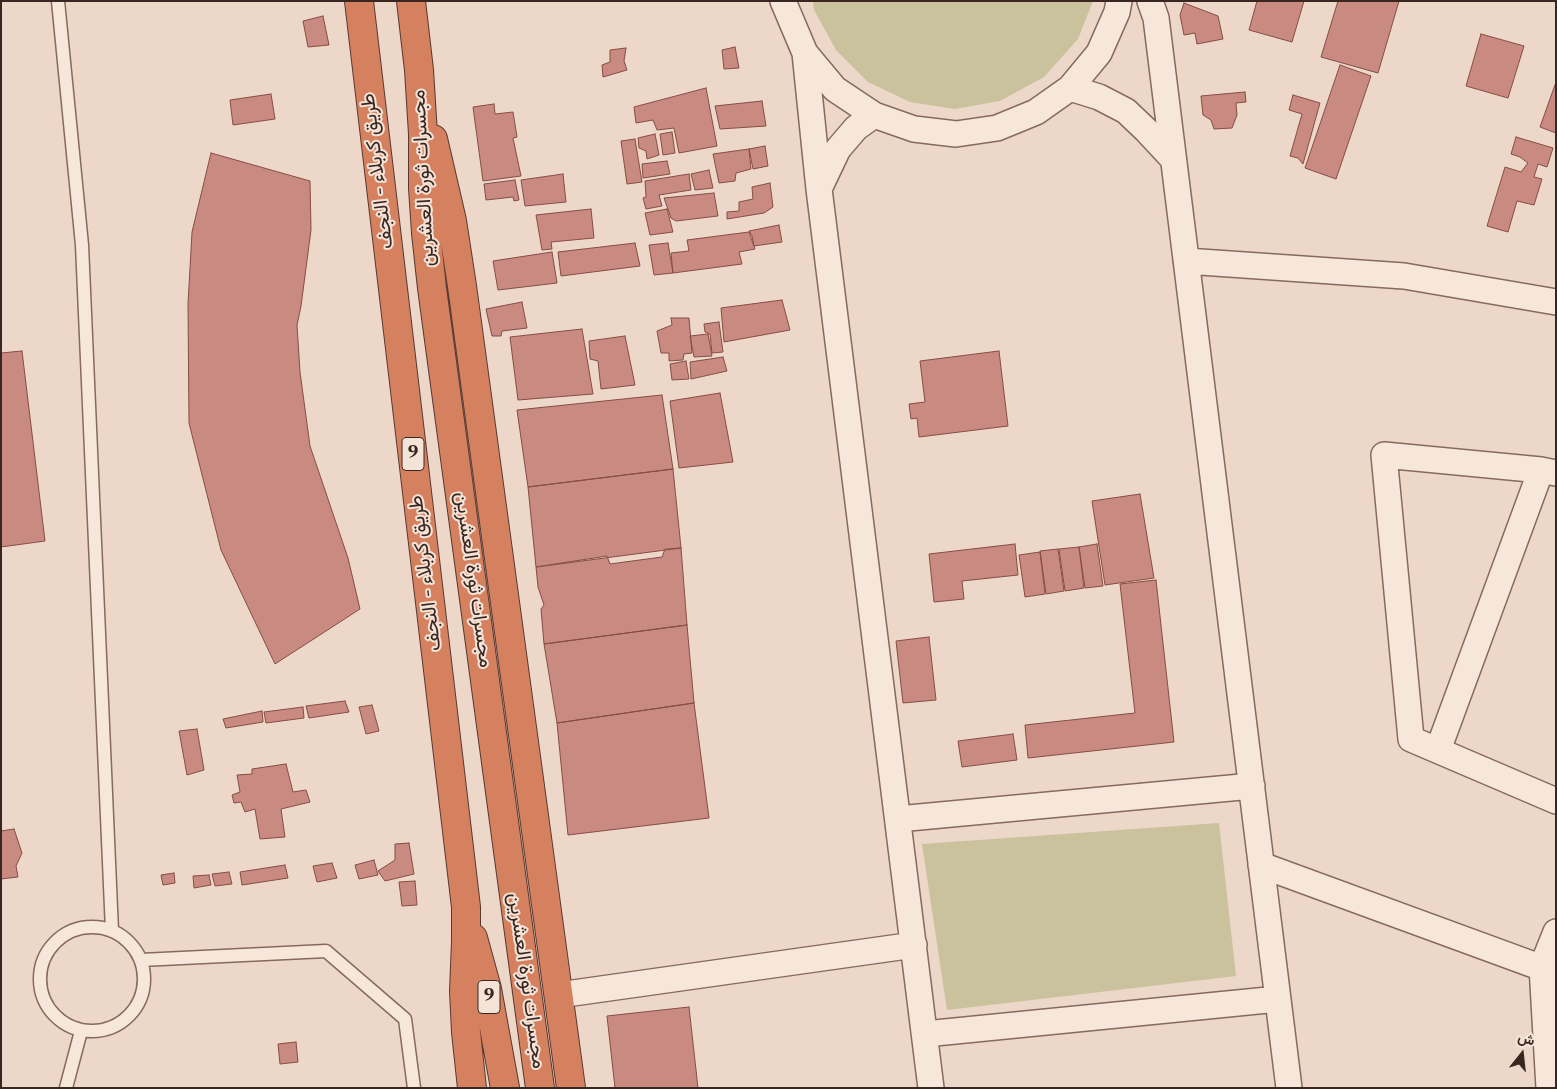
<!DOCTYPE html>
<meta charset="utf-8">
<style>
body{margin:0}
#map{position:relative;width:1557px;height:1089px;overflow:hidden;background:#ecd7c8;font-family:Spectral,Vazirmatn,serif}
canvas{display:block}
.frame{position:absolute;inset:0;border:2px solid #392621;pointer-events:none}
.north{position:absolute;left:1497px;top:1029px;width:50px;height:50px;-webkit-text-stroke:4px #f4e4d8;paint-order:stroke;rotate:16deg;font-size:14px;font-weight:700;line-height:20px;text-align:center;color:#392621}
.north::after{content:'';display:block;margin:auto;width:18px;height:22px;background:#392621;clip-path:polygon(50% 0,100% 100%,50% 72%,0 100%)}
</style>
<div id="map">
<canvas width="1557" height="1089"></canvas>
<div class="frame"></div>
<div class="north">ش</div>
</div>
<script>
const ctx = document.querySelector('canvas').getContext('2d');
ctx.lineJoin = 'round';
function paint(path, color) {
  ctx.fillStyle = color;
  ctx.fill(path, 'evenodd');
}
function shape(rows) {
  const path = new Path2D();
  for (const r of rows) {
    if (r.length === 3) {
      path.moveTo(r[0] + r[2], r[1]);
      path.arc(r[0], r[1], r[2], 0, 2 * Math.PI);
      continue;
    }
    path.moveTo(r[0], r[1]);
    for (let i = 2; i < r.length; i += 2) path.lineTo(r[i], r[i + 1]);
  }
  return path;
}
function stroke(path, color, width, dash) {
  ctx.strokeStyle = color;
  ctx.lineWidth = width;
  ctx.lineCap = dash ? 'butt' : 'round';
  ctx.setLineDash(dash || []);
  ctx.stroke(path);
}
function write(font, color, halo, rows, align = 'center') {
  ctx.font = font + ' Spectral,Vazirmatn,serif';
  ctx.lineWidth = 4;
  ctx.setLineDash([]);
  ctx.textBaseline = 'middle';
  ctx.strokeStyle = halo;
  ctx.fillStyle = color;
  for (const [text, x, y, turn = 0] of rows) {
    ctx.save();
    ctx.translate(x, y);
    ctx.rotate((+turn || 0) * Math.PI / 180);
    ctx.textAlign = isNaN(turn) ? turn : align;
    if (halo) ctx.strokeText(text, 0, 0);
    ctx.fillText(text, 0, 0);
    ctx.restore();
  }
}
const green = shape([
 [813,1,1093,1,1078,39,1044,77,1000,101,955,109,910,102,868,82,836,50,814,10],
 [1219,823,1236,976,947,1010,922,844]
]);
const building = shape([
 [1257,1,1304,1,1292,42,1249,30,1257,1],
 [1338,1,1399,1,1378,73,1321,57,1338,1],
 [1184,3,1218,16,1223,39,1197,44,1195,33,1184,35,1180,15,1184,3],
 [323,16,329,45,308,47,303,21,323,16],
 [1481,34,1524,46,1508,98,1466,86,1481,34],
 [735,47,739,68,724,69,722,50,735,47],
 [626,48,624,61,627,70,603,77,602,65,610,62,610,50,626,48],
 [1340,65,1371,76,1336,179,1305,168,1340,65],
 [1556,82,1556,133,1540,127,1556,82],
 [706,88,717,146,679,153,674,128,657,130,653,120,636,123,634,107,706,88],
 [1245,92,1246,102,1236,103,1237,115,1232,128,1214,129,1211,120,1203,115,1201,96,1245,92],
 [271,94,275,119,233,125,230,100,271,94],
 [1293,95,1320,103,1303,164,1298,158,1290,156,1302,114,1289,110,1293,95],
 [762,101,766,126,720,129,715,106,762,101],
 [494,104,495,114,513,112,517,137,513,138,521,176,483,181,473,107,494,104],
 [672,132,675,153,663,155,660,134,672,132],
 [655,134,659,155,647,159,646,151,639,148,638,138,655,134],
 [1516,137,1553,148,1547,167,1538,164,1534,177,1542,179,1534,205,1517,201,1508,232,1487,226,1505,167,1521,172,1528,163,1520,157,1511,154,1516,137],
 [635,139,642,182,627,184,621,141,635,139],
 [765,146,768,166,753,169,749,149,765,146],
 [749,149,751,169,736,173,735,181,719,183,713,154,749,149],
 [211,153,310,181,311,230,301,306,297,325,300,372,310,446,348,558,360,609,275,664,221,550,189,423,188,304,192,232,211,153],
 [667,161,670,174,643,178,642,164,667,161],
 [709,170,713,188,695,190,691,174,709,170],
 [563,174,566,202,525,206,521,180,563,174],
 [689,174,691,190,659,195,662,206,646,209,643,198,646,197,645,181,689,174],
 [515,180,519,200,514,201,513,197,486,200,484,184,515,180],
 [770,183,773,207,764,213,727,219,727,212,739,211,739,202,753,199,752,187,770,183],
 [714,193,718,216,676,221,671,218,664,198,714,193],
 [591,209,594,238,551,242,552,249,542,250,536,215,591,209],
 [667,209,673,232,650,235,645,213,667,209],
 [779,225,782,242,754,246,752,236,749,231,779,225],
 [749,232,755,249,739,252,742,264,673,273,671,253,689,251,687,240,749,232],
 [635,243,640,266,561,276,558,252,635,243],
 [668,243,673,273,654,275,649,245,668,243],
 [552,252,557,283,498,290,493,261,552,252],
 [782,300,790,330,724,342,721,308,782,300],
 [522,302,527,328,502,331,501,336,492,336,486,309,522,302],
 [671,318,689,318,692,353,684,354,683,360,669,361,669,353,661,353,657,331,672,325,671,318],
 [719,322,723,352,712,353,710,334,705,332,704,324,719,322],
 [582,329,593,394,518,400,510,337,582,329],
 [708,334,712,356,694,357,690,336,708,334],
 [625,336,635,385,601,389,598,361,590,359,589,341,625,336],
 [22,351,45,541,1,547,1,353,22,351],
 [999,351,1008,426,919,437,917,418,911,419,909,404,925,402,920,361,999,351],
 [723,357,727,371,691,379,690,362,723,357],
 [686,361,689,379,672,380,670,364,686,361],
 [720,393,733,462,679,468,670,401,720,393],
 [662,395,673,469,528,487,517,410,662,395],
 [673,469,681,548,536,567,528,487,673,469],
 [1140,494,1154,578,1105,585,1092,501,1140,494],
 [1015,544,1018,575,962,581,964,599,934,602,929,554,1015,544],
 [1097,544,1103,586,1085,588,1079,547,1097,544],
 [1079,547,1084,588,1065,591,1059,549,1079,547],
 [681,548,687,625,544,644,541,609,544,605,538,587,536,567,607,556,610,564,662,557,665,549,681,548],
 [1058,549,1064,591,1046,594,1040,551,1058,549],
 [1040,552,1045,594,1025,597,1019,555,1040,552],
 [1156,580,1174,742,1028,758,1025,725,1135,713,1120,584,1156,580],
 [687,625,694,703,557,723,544,644,687,625],
 [929,637,936,700,903,703,896,641,929,637],
 [345,701,349,712,309,718,306,706,345,701],
 [694,703,709,818,568,835,557,723,694,703],
 [372,705,379,731,366,734,359,707,372,705],
 [303,707,304,718,266,723,264,712,303,707],
 [262,711,263,722,226,728,223,719,262,711],
 [197,729,204,770,187,775,179,731,197,729],
 [1013,734,1017,760,962,767,958,741,1013,734],
 [286,764,293,792,306,790,310,802,281,809,285,837,260,839,255,809,245,812,241,802,234,803,232,795,240,792,237,775,252,774,252,769,286,764],
 [14,829,22,853,16,866,18,877,1,879,1,831,14,829],
 [409,843,414,874,385,881,378,871,395,860,395,844,409,843],
 [374,860,378,875,359,879,355,865,374,860],
 [332,863,337,878,317,882,313,866,332,863],
 [285,865,288,878,242,885,240,872,285,865],
 [229,872,232,884,215,886,212,874,229,872],
 [174,873,175,883,163,885,161,875,174,873],
 [209,875,211,885,194,888,193,876,209,875],
 [415,881,417,905,402,906,399,882,415,881],
 [689,1007,698,1088,615,1088,607,1016,689,1007],
 [296,1042,298,1062,280,1064,278,1044,296,1042]
]);
const lane = shape([
 [58,1,82,245,112,931],
 [92,979,52],
 [141,960,326,951,405,1019,414,1088],
 [66,1088,81,1031]
]);
const street = shape([
 [783,1,805,53,835,89,874,115,914,129,956,134,997,128,1036,112,1070,88,1099,53,1117,12,1119,1],
 [1150,1,1156,18,1289,1088],
 [805,53,819,189,931,1088],
 [1070,88,1099,97,1126,111,1146,130,1173,159],
 [819,189,838,149,856,128,874,115],
 [1186,261,1404,276,1556,302],
 [1556,473,1541,470,1384,455,1411,739,1556,801],
 [1438,750,1541,470],
 [898,819,1252,786],
 [1261,865,1556,973],
 [559,995,914,945],
 [925,1034,1278,999],
 [1549,1088,1542,967,1556,932]
]);
const highway = shape([
 [359,1,466,907,466,941,464,991,466,1032,472,1088],
 [411,1,419,70,423,134,423,188,426,233,432,288,540,1088],
 [433,139,452,221,462,286,571,1088],
 [473,938,487,989,505,1088]
]);
const shields = [
 [413,454,22],
 [489,997,22]
];
const shieldNames = [
 ["9",413,454],
 ["9",489,997]
];
const streetNames = [
 ["طريق کربلاء - النجف",379,171,-97],
 ["مجسرات ثورة العشرين",425,178,-93],
 ["طريق کربلاء - النجف",427,573,-97],
 ["مجسرات ثورة العشرين",472,580,82],
 ["مجسرات ثورة العشرين",525,981,82]
];
paint(green, '#cac29d');
paint(building, '#c88a81');
stroke(building, '#854d45', 1);
stroke(lane, '#87695e', 15);
stroke(street, '#87695e', 28);
stroke(highway, '#563932', 30);
stroke(lane, '#f7e7db', 12);
stroke(street, '#f7e7db', 25);
stroke(highway, '#d5805f', 28);
for (const [x, y, w] of shields) {
  const box = new Path2D();
  box.roundRect(x - w / 2, y - 16.5, w, 33, 4);
  ctx.fillStyle = '#f4e4d8';
  ctx.fill(box);
  stroke(box, '#392621', 1);
}
write('bold 19px', '#392621', null, shieldNames);
write('20px', '#392621', '#f4e4d8', streetNames);
</script>
